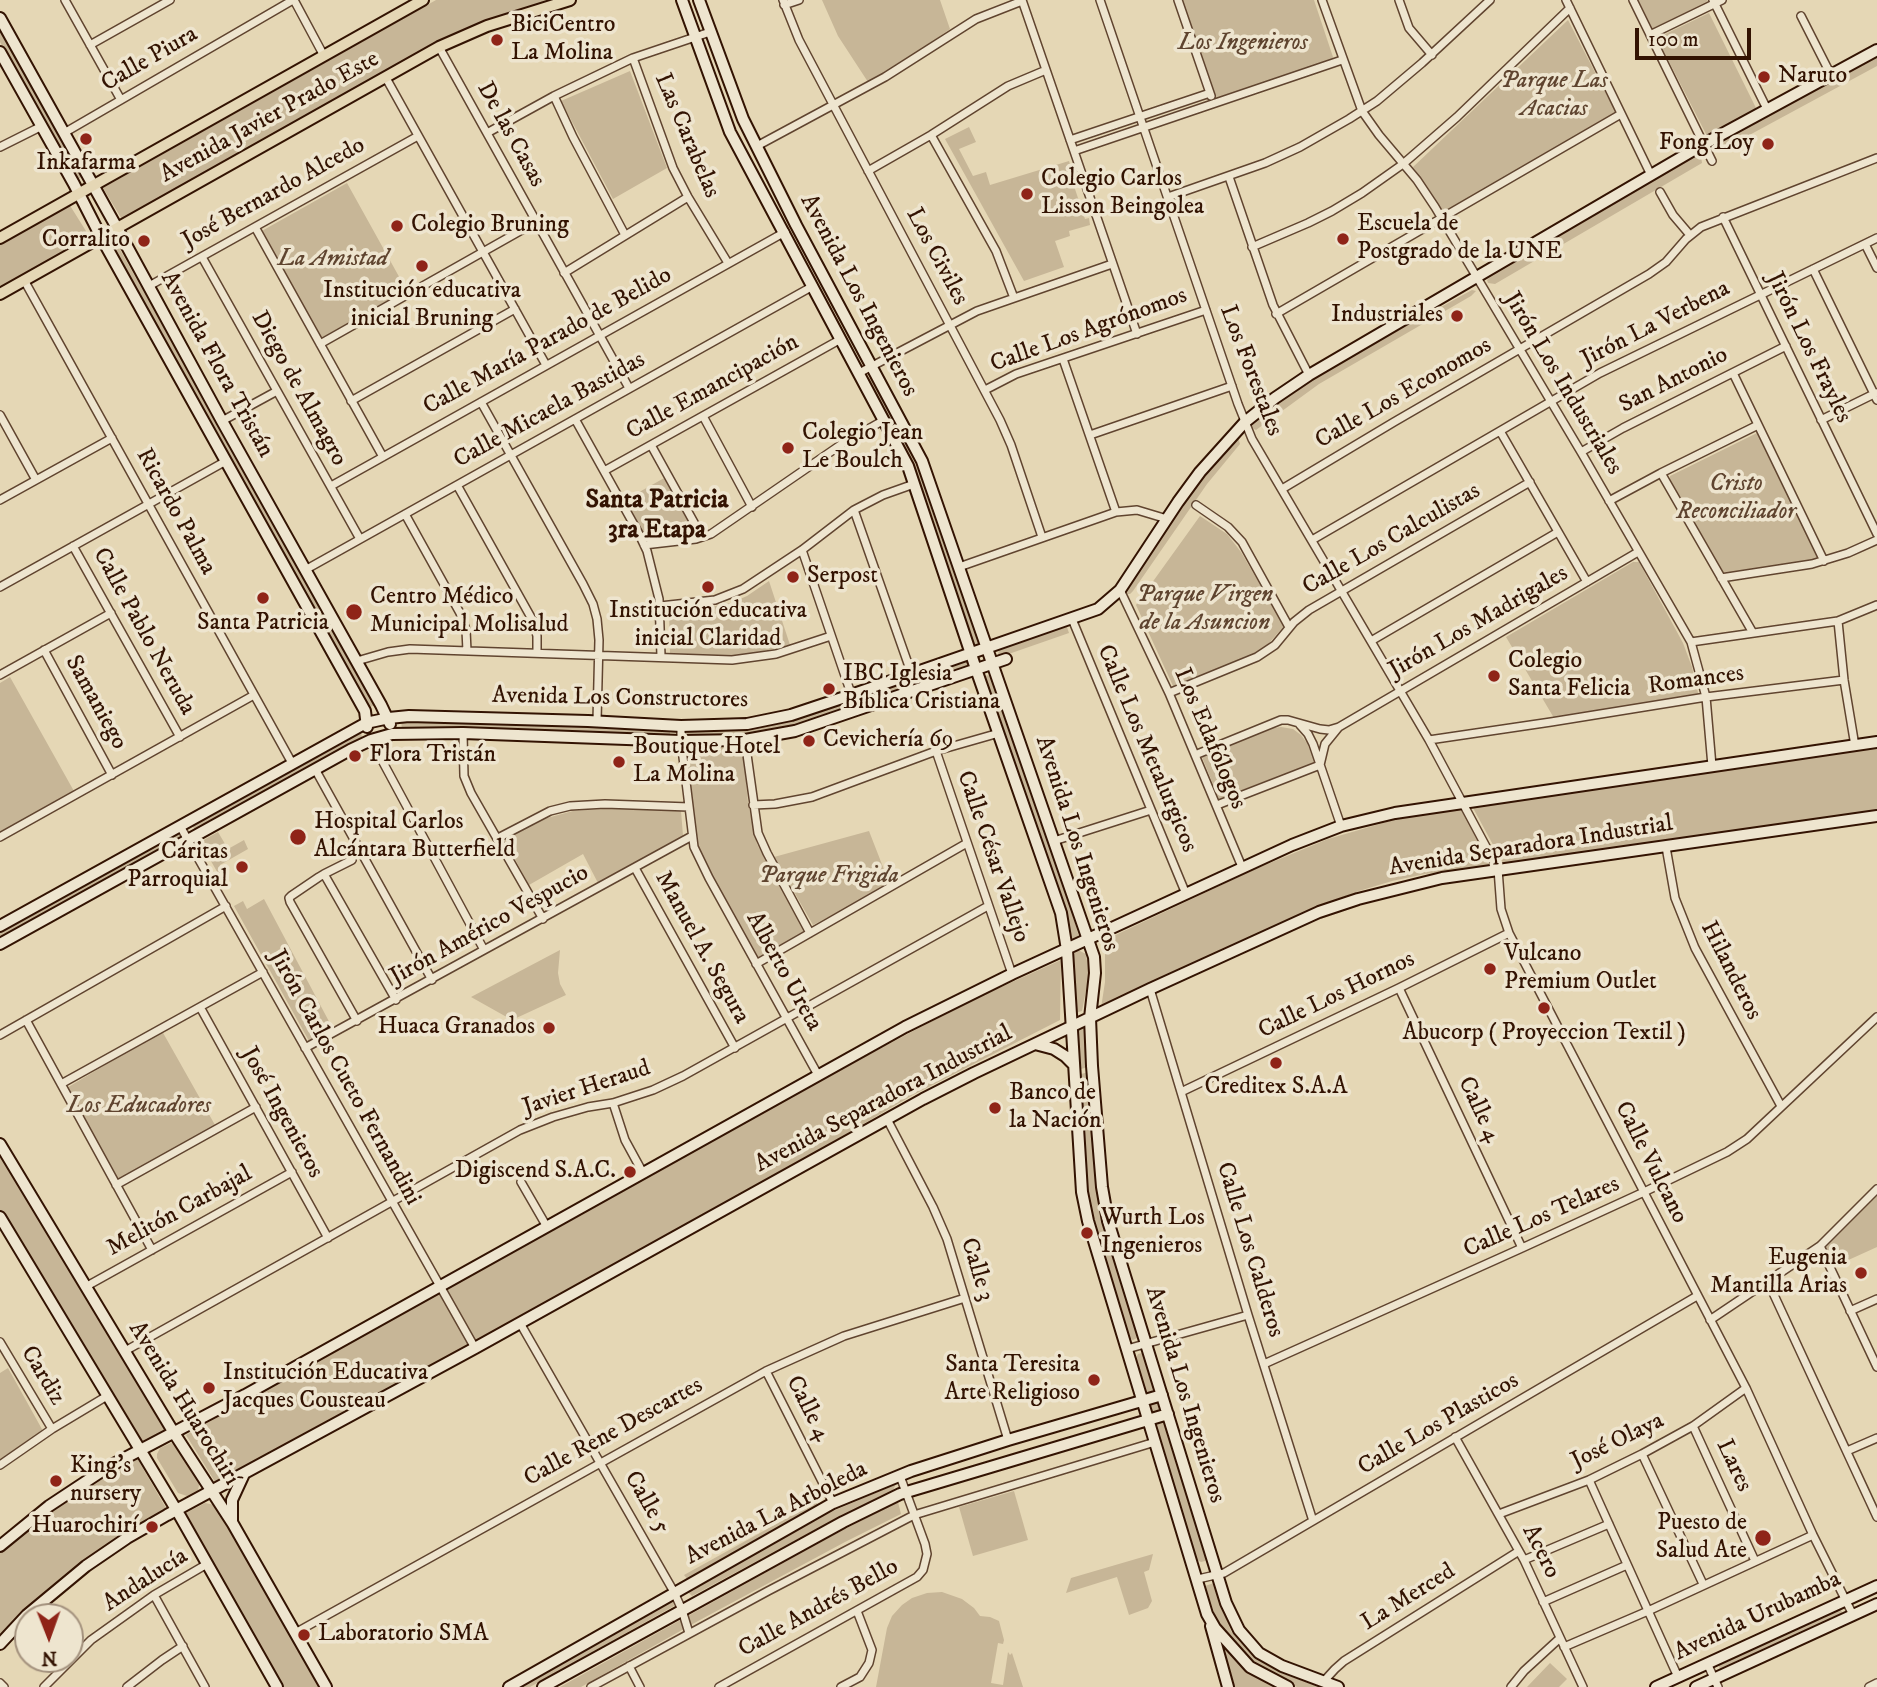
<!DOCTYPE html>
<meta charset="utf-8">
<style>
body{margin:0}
#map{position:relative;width:1877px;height:1687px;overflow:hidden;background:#e5d7b5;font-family:"IM FELL DW Pica",serif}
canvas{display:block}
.north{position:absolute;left:14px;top:1603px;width:70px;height:70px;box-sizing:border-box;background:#eee5cf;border:2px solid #a3917d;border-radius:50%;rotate:179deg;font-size:19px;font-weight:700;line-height:28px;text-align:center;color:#331302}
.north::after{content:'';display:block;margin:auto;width:24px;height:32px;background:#8f2418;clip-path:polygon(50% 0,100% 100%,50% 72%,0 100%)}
.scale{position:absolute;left:1635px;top:28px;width:116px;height:32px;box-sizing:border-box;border:4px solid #331302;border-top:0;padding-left:9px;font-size:21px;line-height:24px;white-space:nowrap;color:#331302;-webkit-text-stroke:5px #eee5cf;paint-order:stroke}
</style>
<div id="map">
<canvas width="1877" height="1687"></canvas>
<div class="north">N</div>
<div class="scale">100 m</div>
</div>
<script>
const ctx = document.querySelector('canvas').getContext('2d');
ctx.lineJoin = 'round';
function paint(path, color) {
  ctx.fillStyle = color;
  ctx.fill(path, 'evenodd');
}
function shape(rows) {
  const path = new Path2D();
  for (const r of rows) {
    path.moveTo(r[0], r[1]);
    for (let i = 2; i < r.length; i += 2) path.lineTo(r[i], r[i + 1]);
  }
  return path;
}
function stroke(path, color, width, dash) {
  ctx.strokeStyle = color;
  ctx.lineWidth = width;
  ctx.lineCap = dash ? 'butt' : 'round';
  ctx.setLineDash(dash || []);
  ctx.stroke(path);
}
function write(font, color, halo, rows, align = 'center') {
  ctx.font = font + ' "IM FELL DW Pica",serif';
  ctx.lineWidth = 7;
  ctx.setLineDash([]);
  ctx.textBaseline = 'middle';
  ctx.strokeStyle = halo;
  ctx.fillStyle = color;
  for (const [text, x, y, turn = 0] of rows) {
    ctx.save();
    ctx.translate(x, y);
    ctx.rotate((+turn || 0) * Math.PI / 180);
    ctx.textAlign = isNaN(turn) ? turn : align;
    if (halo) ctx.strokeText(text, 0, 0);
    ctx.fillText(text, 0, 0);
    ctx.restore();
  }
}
const green = shape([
 [436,0,551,0,452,36,391,67,123,221,103,188],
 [822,0,940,0,950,29,897,66,868,82,838,36],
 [1182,0,1314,0,1334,60,1215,99],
 [1638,0,1707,0,1708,1,1652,29],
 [1709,13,1757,110,1707,136,1657,38],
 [1568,20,1616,113,1443,213,1413,167],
 [0,28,83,176,77,180,0,42],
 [1877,55,1877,66,1718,152,1713,144],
 [630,71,667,168,613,199,561,101],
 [969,127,976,142,959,149,973,176,986,172,990,185,1069,161,1072,170,1069,171,1085,219,1089,218,1090,225,1069,231,1070,236,1055,241,1064,267,1024,281,945,139],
 [1697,155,1701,156,1702,163,1495,284,1488,283,1487,280,1489,278],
 [347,183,407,291,321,338,260,232],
 [69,204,91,239,0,289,0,243],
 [118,246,375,705,365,709,110,250],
 [1472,290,1476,291,1471,296,1319,384,1256,430,1252,428,1249,424,1309,379],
 [870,378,893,418,922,478,980,646,974,648,916,480,865,381],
 [1757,433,1819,558,1815,561,1726,577,1670,480,1670,476],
 [1238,437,1240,444,1207,484,1133,591,1130,594,1127,594,1126,591,1193,485],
 [666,477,694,532,692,535,650,540,644,536,625,500],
 [1200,516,1227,534,1241,552,1284,626,1263,650,1173,686,1136,605],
 [1633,562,1639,562,1683,643,1692,667,1699,697,1554,718,1506,637],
 [769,581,790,645,754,653,731,656,670,654,669,611,694,610,731,603,747,596],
 [1064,626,1067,627,1069,633,1000,657,998,655,999,649],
 [966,660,968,663,967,667,857,706,855,699],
 [990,675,1072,912,1079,937,1070,940,1066,915,984,676],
 [10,677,75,793,0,834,0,683],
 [844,702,849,706,848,710,774,731,744,735,686,736,684,735,685,730],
 [401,720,670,728,670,736,402,730],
 [1281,727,1293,729,1301,735,1307,743,1315,762,1219,799,1202,757,1273,728],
 [360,731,363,739,196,830,192,826,193,823],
 [685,748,743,748,748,803,757,844,805,932,758,959,712,877,697,843],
 [1877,748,1877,810,1608,848,1504,865,1472,806],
 [1462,807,1493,866,1425,874,1392,881,1359,891,1316,907,1101,1008,1105,982,1105,940,1253,870,1328,839,1407,816],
 [618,808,681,811,683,836,598,883,583,854,529,885,504,839,547,818,573,811],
 [869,831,890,885,813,925,774,857],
 [218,832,228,849,244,840,248,849,220,865,231,886,227,889,200,842],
 [175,834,180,835,179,839,0,939,0,930],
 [264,899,333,1029,309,1041,234,906,243,901,247,909],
 [560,950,558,973,560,984,566,995,512,1020,471,997],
 [1076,951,1080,951,1086,954,1089,975,1082,1011,1075,1013,1071,959],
 [1061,960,1060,1020,913,1095,755,1187,217,1485,186,1435,542,1235,868,1055,970,1001],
 [1086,1026,1088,1067,1081,1069,1078,1068,1076,1031],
 [162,1031,215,1125,118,1180,65,1089],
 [1078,1072,1081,1074,1089,1072,1097,1191,1105,1233,1139,1334,1137,1338,1133,1340,1129,1338,1097,1236,1087,1192],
 [0,1151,166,1430,140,1445,0,1212],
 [1877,1196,1877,1247,1833,1267,1824,1249],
 [1142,1353,1145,1356,1207,1557,1205,1561,1201,1562,1197,1560,1136,1358,1138,1354],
 [8,1368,43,1431,0,1459,0,1373],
 [171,1443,177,1445,200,1481,198,1490,187,1496,178,1493,157,1458,157,1454,160,1448],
 [137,1458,166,1508,121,1535,68,1574,24,1611,0,1636,0,1552,71,1496],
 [896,1484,891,1494,833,1520,692,1596,687,1591,831,1512],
 [1014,1491,1028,1540,973,1556,959,1507],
 [816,1502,819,1507,688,1580,684,1575],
 [898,1502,901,1514,845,1542,698,1621,581,1687,560,1687,837,1533],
 [205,1503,215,1505,320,1687,281,1687,186,1513],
 [1153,1554,1149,1570,1144,1572,1152,1601,1148,1608,1129,1615,1117,1577,1066,1593,1071,1578],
 [1214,1583,1231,1631,1250,1653,1265,1664,1282,1673,1319,1687,1297,1687,1280,1680,1245,1658,1218,1624,1205,1586],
 [942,1592,962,1599,974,1608,980,1616,990,1617,999,1621,1004,1640,1003,1644,998,1643,991,1683,1003,1685,1008,1652,1010,1655,1012,1653,1023,1687,876,1687,887,1628,892,1616,902,1605,912,1598,927,1593],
 [673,1598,674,1606,530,1687,517,1687],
 [1839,1606,1843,1614,1720,1669,1718,1664],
 [1223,1646,1248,1672,1276,1687,1235,1687],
 [1550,1663,1567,1679,1559,1687,1527,1687]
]);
const street = shape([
 [65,0,121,100],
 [294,0,324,56],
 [783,0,799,40,1000,420,1011,445,1042,537],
 [1022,0,1137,334],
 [1100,0,1238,404,1252,439,1429,740,1498,869,1501,909,1509,933,1746,1388,1813,1535,1853,1615],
 [1178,0,1211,96],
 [1322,0,1362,111,1379,135,1417,180,1435,207,1581,452,1691,642,1706,697,1712,766],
 [1399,0,1409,28,1432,55],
 [1566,0,1651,175],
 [1633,0,1712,161],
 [1713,0,1767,109],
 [784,5,799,0],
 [1801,16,1831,75],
 [1650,35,1722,0],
 [90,45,170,0],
 [439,47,629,388],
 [633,58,673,168,688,197,728,263],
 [386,78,546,365],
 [554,96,573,137,625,235],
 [64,133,293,0],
 [487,133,554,96,633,58,710,32],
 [931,135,996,251,1014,298],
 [1070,140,1210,93],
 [757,146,885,77,976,19,1022,1],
 [0,147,42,126],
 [1074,151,1342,60],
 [868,171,931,135,1008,86,1046,70],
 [1229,177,1273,305,1309,375],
 [1660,192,1673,215,1690,235],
 [1168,197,1265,163,1300,147,1349,119,1377,101,1422,63,1490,0],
 [1723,217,1877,534],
 [255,227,383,457],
 [1865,244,1877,268],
 [1252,247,1308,223,1332,211,1362,193,1403,164,1457,117,1570,8],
 [202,257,360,539],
 [1813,269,1877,400],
 [564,273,688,197],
 [24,280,292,763],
 [149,286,418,136],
 [1276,314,1621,114],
 [320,344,536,222],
 [1063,359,1116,512],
 [859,373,977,311,1112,264],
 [1733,373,1824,561],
 [985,390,1016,374,1206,310],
 [351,401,515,309],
 [481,402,583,584,593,604,597,619,599,640,597,721],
 [0,415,36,480],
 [703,416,752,507],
 [575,419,638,532,647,551,659,599,661,656],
 [1821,420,1876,393],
 [222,421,277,391],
 [1500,431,1587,582],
 [1090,435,1232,386],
 [651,445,702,537],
 [1581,452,1623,428,1786,346],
 [604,471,841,339],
 [1661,473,1753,633],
 [457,485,533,621,537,636,537,653],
 [331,486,785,232],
 [1282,489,1394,422,1649,274,1666,262,1686,239,1701,227,1877,158],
 [0,500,112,438],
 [1609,501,1661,473,1758,425],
 [1196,505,1228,527,1242,542,1289,627],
 [854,510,912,675],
 [405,514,460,613,466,630,467,651],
 [1312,540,1600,373,1877,238],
 [644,545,696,539,711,534,842,444,884,420],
 [73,546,180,737],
 [802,550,857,711],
 [959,567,1116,512,1137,510,1167,519],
 [305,570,813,286],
 [1721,578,1812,564,1848,553,1877,540],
 [0,587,226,461],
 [1120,590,1169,693,1242,867],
 [660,606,715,600,743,589,802,550,854,510,883,495,914,484],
 [1072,619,1186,894],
 [1838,621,1844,680,1855,746],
 [1371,641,1558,532],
 [1691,642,1838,621,1877,605],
 [44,650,112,775],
 [357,661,388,652,410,649,732,660,776,654,831,636],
 [0,675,111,613],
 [1169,693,1257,657,1275,645,1294,622,1309,610,1530,482],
 [1300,725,1308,734,1313,744,1341,826],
 [681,726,681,741,694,847,709,878,818,1075],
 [463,733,464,776,471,793,543,919],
 [371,740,484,950],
 [745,740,758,833,767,853,810,933],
 [1429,740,1551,722,1706,697,1844,680],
 [936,751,1012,974],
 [1195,755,1281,720,1288,720,1320,729,1329,730,1339,727,1638,552],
 [315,769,432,980],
 [753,805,775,804,812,797,936,751,999,733],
 [1217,805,1320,765,1325,744,1338,728],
 [180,826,475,1348],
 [0,837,254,695],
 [498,838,550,811,570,806,605,804,689,807],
 [1054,841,1151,810],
 [1666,847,1675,898,1695,948,1781,1106],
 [635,868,735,1048],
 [324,874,352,860],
 [756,964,967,843],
 [1399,988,1522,1248],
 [1150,989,1248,1315,1313,1521],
 [200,1007,328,1238],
 [26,1020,152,1250],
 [357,1021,290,902,289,898,291,896,319,877,324,874,396,1000],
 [0,1035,226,906],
 [305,1048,692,836],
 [61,1084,263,972],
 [1181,1092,1399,988,1509,933],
 [613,1103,625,1140,643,1173],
 [887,1119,933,1207,947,1239,1008,1440],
 [521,1182,547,1227],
 [116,1185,256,1107],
 [1820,1246,1877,1367],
 [1768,1282,1877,1517],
 [87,1286,292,1172],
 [1850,1311,1877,1299],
 [1710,1320,1820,1246,1877,1189],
 [520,1323,674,1592,682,1610,689,1633],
 [0,1342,52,1429],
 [1127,1349,1248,1315],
 [125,1351,520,1130,553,1117,588,1107,613,1103,653,1090,683,1076,988,906],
 [1264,1364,1522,1248,1644,1192,1727,1152,1747,1139,1877,1017],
 [766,1371,833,1503],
 [1693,1426,1755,1561],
 [1455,1437,1524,1560,1583,1687],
 [1847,1451,1877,1438],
 [1642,1454,1703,1584],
 [0,1465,52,1429,107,1396],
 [1589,1480,1678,1677],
 [1499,1514,1589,1480,1642,1454,1693,1426,1746,1388],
 [1524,1560,1609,1524],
 [1198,1579,1224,1573,1697,1296],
 [154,1595,205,1687],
 [1543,1602,1627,1565],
 [295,1633,766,1371,844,1336,965,1298],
 [1564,1647,1648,1611,1813,1535],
 [1707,1663,1718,1687],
 [629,1666,640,1687],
 [1324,1681,1335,1669,1344,1661,1519,1551],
 [0,1683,4,1687],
 [44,1687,91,1640,154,1595,207,1564],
 [127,1687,162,1660,183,1646],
 [591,1687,768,1591,914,1515,1155,1442],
 [719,1687,917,1577,923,1570,927,1554,925,1544,900,1476],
 [841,1687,860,1677,869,1663,872,1650,857,1611],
 [1511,1687,1524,1671,1560,1638],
 [1869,1687,1877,1683]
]);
const secondary = shape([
 [682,0,730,132,908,466,976,669,1061,913,1067,950,1082,1192,1088,1221,1207,1614,1215,1628,1250,1667,1288,1687],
 [699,0,743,119,796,225,922,461,1094,957,1095,973,1090,1018,1092,1066,1102,1187,1108,1221,1226,1603,1239,1630,1259,1653,1282,1666,1338,1687],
 [0,18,117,228,222,421,381,705,390,724],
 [0,52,74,184,101,237,365,711,367,727],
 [0,926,366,723,389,718,409,716,588,721,681,726,747,724,791,715,851,695,1098,609,1120,590,1178,502,1200,472,1245,422,1275,398,1309,375,1704,144,1877,50],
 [0,944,350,750,371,740,392,734,463,733,681,741,745,740,795,731,1006,659],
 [1035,1044,1054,1049,1065,1056,1074,1065],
 [0,1144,174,1433,233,1524,326,1687],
 [0,1217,180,1516,277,1687],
 [232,1521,232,1500,244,1474],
 [0,1546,49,1506,108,1467,245,1395,905,1027,1012,974,1292,845,1341,826,1395,813,1877,742],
 [1211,1626,1228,1687],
 [0,1644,27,1615,86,1566,127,1538,167,1515,475,1348,923,1099,974,1073,1150,989,1319,912,1358,899,1442,878,1877,816],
 [509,1687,833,1503,911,1471,1008,1440,1162,1395],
 [543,1687,843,1522,900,1494,1168,1414],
 [1656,1687,1877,1586],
 [1696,1687,1877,1604]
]);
const primary = shape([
 [0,238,423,0],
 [0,294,439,47,487,26,570,0]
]);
const markers = [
 [497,40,7,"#8f2418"],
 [1764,77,7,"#8f2418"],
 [86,139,7,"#8f2418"],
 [1768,144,7,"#8f2418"],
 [1027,194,7,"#8f2418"],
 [397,226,7,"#8f2418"],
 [1343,239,7,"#8f2418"],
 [144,241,7,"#8f2418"],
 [422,266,7,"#8f2418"],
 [1457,316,7,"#8f2418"],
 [788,448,7,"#8f2418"],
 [793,577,7,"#8f2418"],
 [708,587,7,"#8f2418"],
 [263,598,7,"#8f2418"],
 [354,612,9,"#8f2418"],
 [1494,676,7,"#8f2418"],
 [829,689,7,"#8f2418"],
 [809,741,7,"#8f2418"],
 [355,756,7,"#8f2418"],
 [619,762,7,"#8f2418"],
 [298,837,9,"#8f2418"],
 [242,867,7,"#8f2418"],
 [1490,969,7,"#8f2418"],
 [1544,1008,7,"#8f2418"],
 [549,1028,7,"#8f2418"],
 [1276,1063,7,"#8f2418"],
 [995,1108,7,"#8f2418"],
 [630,1172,7,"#8f2418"],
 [1087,1233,7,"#8f2418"],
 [1861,1273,7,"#8f2418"],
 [1094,1380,7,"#8f2418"],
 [209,1388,7,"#8f2418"],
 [56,1481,7,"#8f2418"],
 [152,1527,7,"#8f2418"],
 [1763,1538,9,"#8f2418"],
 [304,1635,7,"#8f2418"]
];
const poiNames = [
 ["BiciCentro",511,26],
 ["La Molina",511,54],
 ["Naruto",1778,77],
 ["Fong Loy",1754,144,"right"],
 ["Inkafarma",86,164,"center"],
 ["Colegio Carlos",1041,180],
 ["Lisson Beingolea",1041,208],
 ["Escuela de",1357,225],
 ["Postgrado de la UNE",1357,253],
 ["Colegio Bruning",411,226],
 ["Corralito",130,241,"right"],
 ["Institución educativa",422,292,"center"],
 ["inicial Bruning",422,320,"center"],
 ["Industriales",1443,316,"right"],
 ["Colegio Jean",802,434],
 ["Le Boulch",802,462],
 ["Serpost",807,577],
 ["Centro Médico",370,598],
 ["Municipal Molisalud",370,626],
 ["Institución educativa",708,612,"center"],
 ["inicial Claridad",708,640,"center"],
 ["Santa Patricia",263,624,"center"],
 ["Colegio",1508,662],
 ["Santa Felicia",1508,690],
 ["IBC Iglesia",843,675],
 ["Bíblica Cristiana",843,703],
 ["Cevichería 69",823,741],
 ["Boutique Hotel",633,748],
 ["La Molina",633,776],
 ["Flora Tristán",369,756],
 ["Hospital Carlos",314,823],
 ["Alcántara Butterfield",314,851],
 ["Cáritas",228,853,"right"],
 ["Parroquial",228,881,"right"],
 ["Vulcano",1504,955],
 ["Premium Outlet",1504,983],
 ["Huaca Granados",535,1028,"right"],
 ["Abucorp ( Proyeccion Textil )",1544,1034,"center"],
 ["Creditex S.A.A",1276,1088,"center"],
 ["Banco de",1009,1094],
 ["la Nación",1009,1122],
 ["Digiscend S.A.C.",616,1172,"right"],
 ["Wurth Los",1101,1219],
 ["Ingenieros",1101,1247],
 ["Eugenia",1847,1259,"right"],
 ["Mantilla Arias",1847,1287,"right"],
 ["Santa Teresita",1080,1366,"right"],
 ["Arte Religioso",1080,1394,"right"],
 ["Institución Educativa",223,1374],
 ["Jacques Cousteau",223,1402],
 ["King's",70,1467],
 ["nursery",70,1495],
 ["Puesto de",1747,1524,"right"],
 ["Salud Ate",1747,1552,"right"],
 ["Huarochirí",138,1527,"right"],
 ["Laboratorio SMA",318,1635]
];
const parkNames = [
 ["Los Ingenieros",1243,44],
 ["Parque Las",1554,82],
 ["Acacias",1554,110],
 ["La Amistad",333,260],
 ["Cristo",1736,485],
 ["Reconciliador",1736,513],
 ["Parque Virgen",1205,596],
 ["de la Asuncion",1205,624],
 ["Parque Frigida",829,877],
 ["Los Educadores",139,1107]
];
const streetNames = [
 ["Calle Piura",150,60,-30],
 ["Avenida Javier Prado Este",270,118,-29],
 ["De las Casas",510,135,61],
 ["Las Carabelas",686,136,67],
 ["José Bernardo Alcedo",274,194,-29],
 ["Los Civiles",936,257,62],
 ["Avenida Los Ingenieros",858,296,62],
 ["Jirón La Verbena",1656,325,-27],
 ["Calle Los Agrónomos",1089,331,-20],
 ["Calle María Parado de Belido",548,342,-29],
 ["Jirón Los Frayles",1808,348,64],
 ["Avenida Flora Tristán",216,365,61],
 ["Los Forestales",1250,371,69],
 ["San Antonio",1674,381,-27],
 ["Jirón Los Industriales",1562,384,59],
 ["Calle Emancipación",713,388,-29],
 ["Diego de Almagro",298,389,61],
 ["Calle Los Economos",1404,394,-30],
 ["Calle Micaela Bastidas",550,411,-29],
 ["Ricardo Palma",175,512,61],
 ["Calle Los Calculistas",1392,540,-30],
 ["Jirón Los Madrigales",1479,623,-30],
 ["Calle Pablo Neruda",143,632,61],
 ["Romances",1696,681,-8],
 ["Avenida Los Constructores",620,699,1],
 ["Samaniego",95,703,61],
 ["Los Edafólogos",1209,739,67],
 ["Calle Los Metalurgicos",1146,749,67],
 ["Avenida Los Ingenieros",1076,844,72],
 ["Avenida Separadora Industrial",1531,847,-9],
 ["Calle César Vallejo",992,857,71],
 ["Jirón Américo Vespucio",490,926,-29],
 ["Manuel A. Segura",701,948,61],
 ["Hilanderos",1730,971,63],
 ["Alberto Ureta",783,972,61],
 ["Calle Los Hornos",1337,996,-26],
 ["Jirón Carlos Cueto Fernandini",344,1078,61],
 ["Javier Heraud",587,1089,-18],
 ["Avenida Separadora Industrial",884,1100,-28],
 ["Calle 4",1478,1110,65],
 ["José Ingenieros",281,1113,61],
 ["Calle Vulcano",1650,1163,63],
 ["Melitón Carbajal",180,1212,-29],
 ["Calle Los Telares",1542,1218,-24],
 ["Calle Los Calderos",1249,1250,73],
 ["Calle 3",976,1270,73],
 ["Cardiz",42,1376,59],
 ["Avenida Los Ingenieros",1184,1395,73],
 ["Avenida Huarochirí",183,1404,58],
 ["Calle 4",807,1409,63],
 ["Calle Los Plasticos",1439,1425,-30],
 ["Calle Rene Descartes",614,1433,-29],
 ["José Olaya",1618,1442,-26],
 ["Lares",1733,1466,65],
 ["Calle 5",646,1503,60],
 ["Avenida La Arboleda",777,1514,-27],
 ["Acero",1540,1552,63],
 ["Andalucía",146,1581,-33],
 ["La Merced",1409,1598,-32],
 ["Calle Andrés Bello",819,1609,-29],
 ["Avenida Urubamba",1758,1617,-25]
];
const neighbourhoodNames = [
 ["Santa Patricia",657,502],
 ["3ra Etapa",657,532]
];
paint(green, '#c7b697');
stroke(street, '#60442f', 10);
stroke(secondary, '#331302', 14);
stroke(primary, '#331302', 14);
stroke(street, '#eee5cf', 7);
stroke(secondary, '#eee5cf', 10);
stroke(primary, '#e5d7b5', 10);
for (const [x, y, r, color] of markers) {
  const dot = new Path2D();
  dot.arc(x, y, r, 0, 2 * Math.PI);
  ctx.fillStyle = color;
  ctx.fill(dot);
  stroke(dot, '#eee5cf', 2.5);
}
write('24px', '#331302', '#eee5cf', poiNames, 'left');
write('italic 24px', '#5f442f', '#eee5cf', parkNames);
write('24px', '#331302', '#eee5cf', streetNames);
write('bold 26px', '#331302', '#eee5cf', neighbourhoodNames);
</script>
